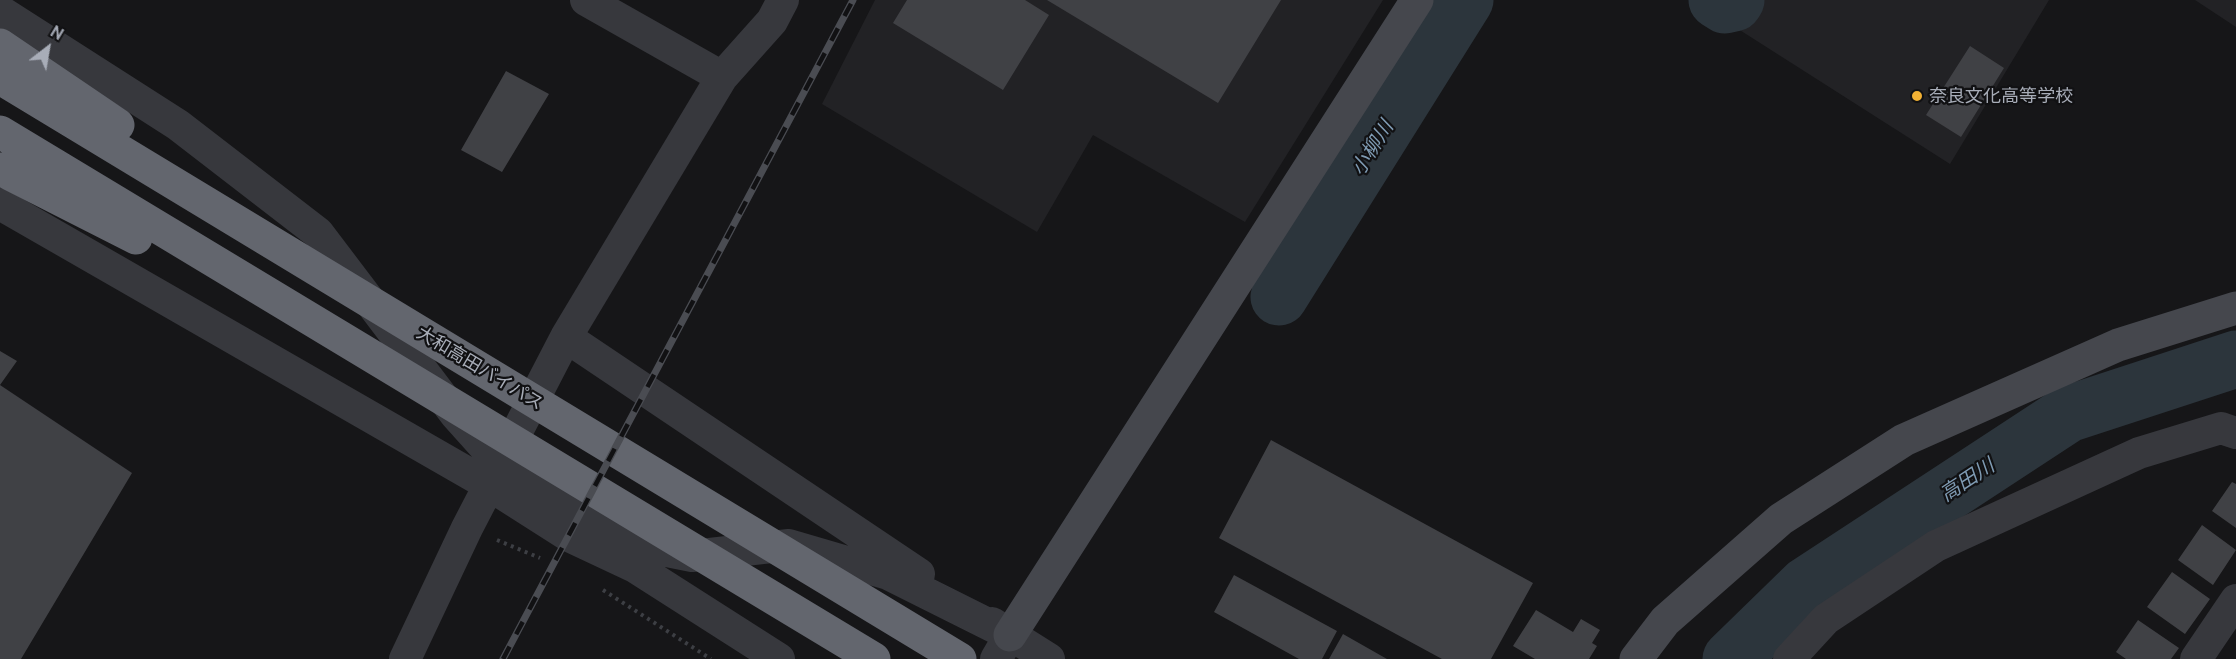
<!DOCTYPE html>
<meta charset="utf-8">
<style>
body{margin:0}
#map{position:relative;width:2236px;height:659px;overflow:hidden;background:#161618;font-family:Ubuntu,sans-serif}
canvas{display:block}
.north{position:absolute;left:18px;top:18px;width:60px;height:60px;-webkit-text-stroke:4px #111113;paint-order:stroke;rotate:31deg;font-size:16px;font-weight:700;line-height:24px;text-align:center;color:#a8adb8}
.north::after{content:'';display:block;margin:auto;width:21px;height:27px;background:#a8adb8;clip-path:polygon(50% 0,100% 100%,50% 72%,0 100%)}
</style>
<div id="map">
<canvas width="2236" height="659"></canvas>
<div class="north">N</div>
</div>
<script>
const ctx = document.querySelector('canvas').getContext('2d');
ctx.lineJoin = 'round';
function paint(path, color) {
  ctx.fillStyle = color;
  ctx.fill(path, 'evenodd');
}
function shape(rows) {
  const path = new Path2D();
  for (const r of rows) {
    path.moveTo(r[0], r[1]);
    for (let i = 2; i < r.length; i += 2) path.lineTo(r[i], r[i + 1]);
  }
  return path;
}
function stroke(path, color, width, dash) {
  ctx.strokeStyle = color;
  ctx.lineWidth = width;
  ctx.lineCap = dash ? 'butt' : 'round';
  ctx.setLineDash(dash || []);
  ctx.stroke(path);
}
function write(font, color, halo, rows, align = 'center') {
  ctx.font = font + ' Ubuntu,"Noto Sans JP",sans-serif';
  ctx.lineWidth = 4.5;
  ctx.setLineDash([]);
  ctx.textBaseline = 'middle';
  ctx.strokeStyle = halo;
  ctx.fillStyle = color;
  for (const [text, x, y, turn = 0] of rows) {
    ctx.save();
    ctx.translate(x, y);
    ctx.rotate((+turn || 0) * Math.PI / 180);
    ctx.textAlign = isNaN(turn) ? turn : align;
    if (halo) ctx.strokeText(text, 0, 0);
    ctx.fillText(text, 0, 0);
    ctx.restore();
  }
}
const built = shape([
 [875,0,1383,0,1245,222,1093,135,1037,232,822,104],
 [1752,0,2049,0,1950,164,1735,27],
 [2195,0,2236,0,2236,27]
]);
const river = shape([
 [1717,0,1725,5,1734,3,1736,0],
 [1279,297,1465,0],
 [1731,659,1807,585,2068,414,2236,359]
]);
const building = shape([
 [907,0,1025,0,1049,15,1003,90,893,23],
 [1047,0,1281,0,1218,103],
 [1970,46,2004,68,1961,137,1926,115],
 [506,71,549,94,502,172,461,150],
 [0,351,17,361,0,385,132,473,21,659,0,659],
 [1271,440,1533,583,1491,659,1442,659,1219,538],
 [2232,482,2236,484,2236,528,2212,511],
 [2202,525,2236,550,2213,585,2178,560],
 [2172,572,2210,599,2185,634,2147,607],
 [1234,575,1337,631,1322,659,1299,659,1214,612],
 [1536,610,1573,632,1581,619,1600,630,1592,643,1597,646,1589,659,1535,659,1513,646],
 [2138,620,2179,648,2171,659,2126,659,2116,652],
 [1343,634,1387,659,1329,659]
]);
const path = shape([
 [497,540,540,558],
 [603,590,711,659]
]);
const street = shape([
 [586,0,722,77],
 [0,11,178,125,318,233,456,415,500,464,579,517,597,527,647,547,692,556,789,545,888,574,1010,635],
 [0,204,489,485,569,536,635,567,779,659],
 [566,337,919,574],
 [992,623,1049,659],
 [405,659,467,528,566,337,722,77,772,21,783,0],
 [996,659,1010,635],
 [1789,659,1826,619,1936,546,2139,453,2221,428,2236,433],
 [2196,659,2236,600]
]);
const secondary = shape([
 [1010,635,1417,0],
 [1636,659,1665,621,1781,519,1904,440,2118,345,2236,308]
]);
const highway = shape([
 [0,45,118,125],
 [0,78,960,659],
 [0,132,874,659],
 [0,169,136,238]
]);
const rail = shape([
 [503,659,853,0]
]);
const markers = [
 [1917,96,6,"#f2b134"]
];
const poiNames = [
 ["奈良文化高等学校",1929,96]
];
const streetNames = [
 ["大和高田バイパス",480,368,31]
];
const waterNames = [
 ["小柳川",1372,148,-58],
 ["高田川",1967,480,-33]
];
paint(built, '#222225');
stroke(river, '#2c353c', 57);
paint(building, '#404145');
stroke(path, '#3d3f44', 4, [3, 4.5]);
stroke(street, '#37383d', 32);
stroke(secondary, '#45474d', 33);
stroke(highway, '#63666e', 33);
stroke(rail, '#4a4c52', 7);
stroke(rail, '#111113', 4.5, [14]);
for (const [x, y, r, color] of markers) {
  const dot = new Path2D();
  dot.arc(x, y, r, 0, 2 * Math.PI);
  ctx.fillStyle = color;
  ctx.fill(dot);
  stroke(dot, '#111113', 2);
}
write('18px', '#a8adb8', '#111113', poiNames, 'left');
write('18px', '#a8adb8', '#111113', streetNames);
write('italic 20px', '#7f9bb3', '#111113', waterNames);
</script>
